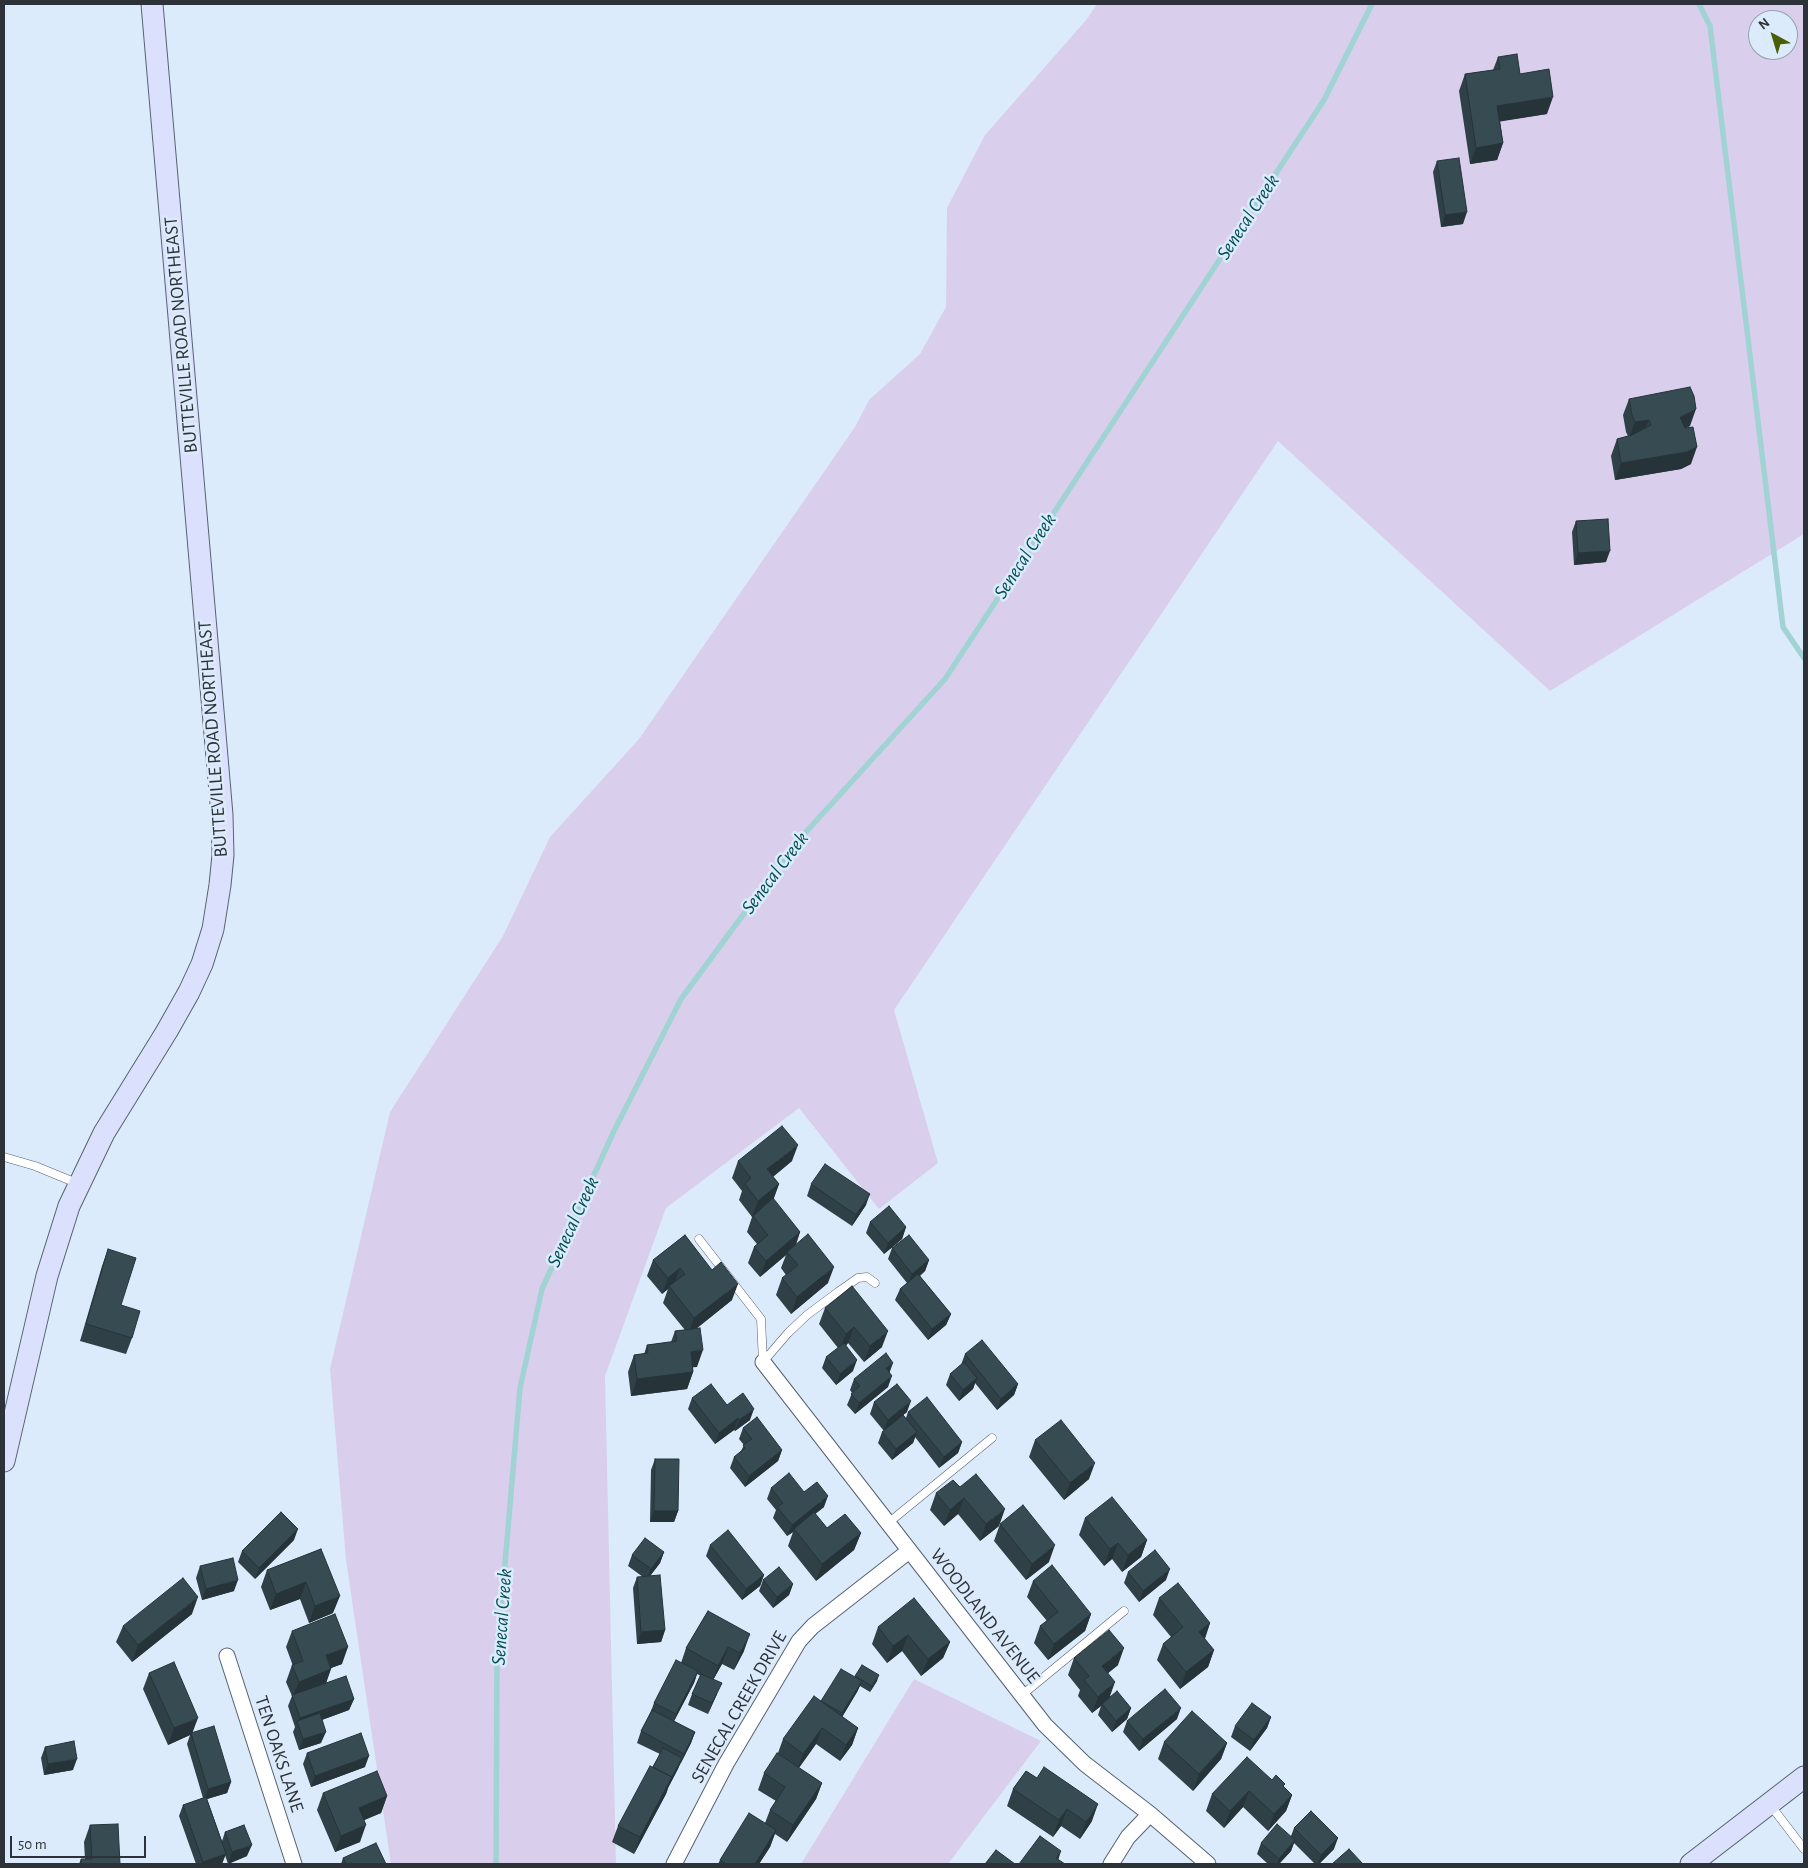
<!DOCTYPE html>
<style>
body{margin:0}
#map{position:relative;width:1808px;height:1868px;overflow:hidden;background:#dcebfb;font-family:"Alegreya Sans",sans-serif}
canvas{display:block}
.frame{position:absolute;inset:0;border:5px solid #2c3238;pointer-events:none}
.north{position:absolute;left:1748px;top:10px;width:50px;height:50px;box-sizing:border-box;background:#dcebfb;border:1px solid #96a1ad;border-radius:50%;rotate:321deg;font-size:14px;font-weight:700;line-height:20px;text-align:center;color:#2c3238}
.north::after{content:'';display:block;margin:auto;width:18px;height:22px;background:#4b5f05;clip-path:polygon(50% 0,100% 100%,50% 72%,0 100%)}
.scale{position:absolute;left:10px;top:1836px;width:136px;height:22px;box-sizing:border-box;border:2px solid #2c3238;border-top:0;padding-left:6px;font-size:15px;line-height:18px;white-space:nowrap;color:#2c3238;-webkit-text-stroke:4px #dcebfb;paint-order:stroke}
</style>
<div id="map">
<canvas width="1808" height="1868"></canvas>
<div class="frame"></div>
<div class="north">N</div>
<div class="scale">50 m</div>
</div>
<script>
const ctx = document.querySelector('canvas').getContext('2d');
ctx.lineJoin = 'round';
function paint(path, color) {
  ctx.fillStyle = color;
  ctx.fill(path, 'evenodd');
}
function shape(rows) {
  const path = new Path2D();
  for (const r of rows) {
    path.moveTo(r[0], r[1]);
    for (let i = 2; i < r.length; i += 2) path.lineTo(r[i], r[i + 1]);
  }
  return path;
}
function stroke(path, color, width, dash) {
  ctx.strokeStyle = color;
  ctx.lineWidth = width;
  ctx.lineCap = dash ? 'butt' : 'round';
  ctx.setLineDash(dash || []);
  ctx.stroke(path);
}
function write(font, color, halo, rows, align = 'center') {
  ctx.font = font + ' "Alegreya Sans",sans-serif';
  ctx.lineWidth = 5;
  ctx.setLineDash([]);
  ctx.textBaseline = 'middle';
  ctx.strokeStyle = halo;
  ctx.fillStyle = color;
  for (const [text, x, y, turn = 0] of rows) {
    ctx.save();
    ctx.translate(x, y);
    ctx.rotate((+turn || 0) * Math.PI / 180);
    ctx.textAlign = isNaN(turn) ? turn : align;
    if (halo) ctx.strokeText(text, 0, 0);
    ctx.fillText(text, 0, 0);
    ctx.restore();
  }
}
const green = shape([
 [1097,4,1804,4,1804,534,1550,691,1278,441,894,1010,938,1163,879,1209,799,1108,666,1208,605,1376,616,1864,391,1864,346,1560,330,1369,390,1112,503,936,550,837,639,739,855,427,869,400,920,354,946,307,947,208,985,135,1087,19],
 [1758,20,1788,20,1788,50,1758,50],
 [914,1679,1041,1741,948,1864,801,1864]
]);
const stream = shape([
 [1699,4,1710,26,1783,627,1804,658],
 [496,1864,497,1657,520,1388,542,1289,614,1131,681,999,796,843,945,679,1324,100,1372,4]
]);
const lane = shape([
 [4,1157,35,1166,79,1184],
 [699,1239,761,1319,763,1362],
 [763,1362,788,1333,807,1315,838,1292,858,1278,867,1277,875,1283],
 [887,1524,992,1438],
 [1022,1695,1124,1611],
 [1771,1806,1804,1849]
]);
const street = shape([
 [763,1362,1045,1725,1085,1764,1150,1814,1208,1864],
 [227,1656,294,1864],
 [674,1864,726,1764,799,1641,813,1626,909,1551],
 [1111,1864,1128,1837,1150,1814]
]);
const secondary = shape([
 [4,1461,47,1276,69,1206,104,1133,167,1031,189,992,202,964,213,929,220,885,223,855,222,815,152,4],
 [1691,1864,1804,1777]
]);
const wall = shape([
 [1498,57,1547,114,1500,121,1503,143,1497,160,1470,164,1459,91,1465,74,1493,70],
 [1437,161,1463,224,1441,227,1433,172],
 [1629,399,1690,426,1685,428,1691,464,1681,469,1615,480,1611,456,1617,439,1628,436,1626,432,1623,415],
 [1576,521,1606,562,1574,565,1572,532],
 [738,1161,792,1161,773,1177,779,1184,773,1199,800,1232,796,1245,828,1283,791,1314,776,1295,782,1278,786,1275,781,1268,786,1255,760,1277,748,1263,754,1247,757,1244,747,1232,752,1217,739,1200,742,1191,732,1178],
 [811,1184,866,1205,852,1226,807,1196],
 [870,1222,906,1227,902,1239,884,1254,866,1233],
 [685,1235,732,1300,696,1329,697,1367,693,1367,693,1372,687,1389,631,1396,628,1372,634,1355,644,1354,647,1345,671,1342,675,1331,685,1330,663,1303,668,1289,662,1294,647,1276,653,1260],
 [892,1248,929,1260,925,1271,920,1276,951,1314,946,1325,928,1340,895,1300,900,1289,907,1283,888,1259],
 [108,1249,121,1305,132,1338,126,1354,80,1341,102,1266],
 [852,1286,882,1347,864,1362,848,1343,846,1346,853,1371,836,1385,822,1368,826,1357,838,1348,819,1324,825,1308],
 [965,1354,1018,1384,1014,1395,997,1410,975,1383,973,1389,959,1401,946,1385,950,1374,961,1365],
 [890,1373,888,1387,855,1414,847,1405,852,1393,850,1390,854,1379],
 [692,1398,727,1405,750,1420,735,1431,734,1430,715,1444,688,1409],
 [874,1402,907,1412,903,1415,906,1418,908,1412,962,1442,958,1453,939,1468,915,1437,913,1443,892,1460,878,1443,882,1432,884,1431,870,1414],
 [743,1428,782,1450,778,1461,745,1487,730,1468,734,1457,741,1451,744,1445,739,1439],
 [1035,1440,1089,1479,1064,1500,1029,1457],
 [655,1459,678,1511,674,1522,650,1522,651,1470],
 [960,1487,999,1526,980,1541,958,1514,944,1526,930,1510,936,1493],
 [771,1488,804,1492,824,1507,815,1514,827,1528,861,1533,854,1550,816,1581,788,1546,793,1532,787,1536,773,1518,776,1510,767,1499],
 [1085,1518,1147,1540,1141,1557,1122,1572,1112,1559,1104,1566,1079,1535],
 [1000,1524,1049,1562,1026,1580,994,1541],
 [294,1540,255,1579,238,1562,242,1551],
 [710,1545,764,1575,760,1586,742,1600,706,1556],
 [321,1549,333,1613,309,1623,300,1599,270,1610,261,1587,267,1570],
 [664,1552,660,1563,650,1576,665,1630,661,1642,637,1644,633,1588,637,1577,643,1577,628,1566,632,1555],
 [200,1566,234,1591,202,1600,196,1578],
 [1128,1572,1166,1580,1139,1602,1124,1583],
 [763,1580,793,1584,789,1595,773,1608,759,1591],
 [1033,1581,1091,1614,1085,1631,1048,1660,1034,1643,1040,1626,1047,1621,1027,1597],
 [1159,1598,1210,1623,1205,1639,1214,1650,1208,1667,1180,1689,1157,1660,1163,1644,1171,1637,1153,1615],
 [708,1611,744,1651,734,1670,722,1664,713,1680,717,1694,708,1714,688,1705,692,1694,701,1676,697,1674,694,1683,674,1721,695,1732,691,1743,668,1788,666,1794,634,1854,612,1842,618,1826,660,1754,637,1743,641,1731,650,1714,654,1703,681,1663,686,1648],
 [192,1614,132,1662,116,1642,123,1626],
 [878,1627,950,1642,943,1658,921,1676,902,1651,887,1663,872,1644],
 [292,1631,342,1664,331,1668,326,1683,354,1699,349,1710,322,1720,321,1743,299,1750,293,1732,295,1727,288,1706,292,1696,286,1682,292,1665,293,1666,286,1647],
 [1074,1658,1118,1665,1108,1673,1110,1697,1131,1708,1127,1719,1112,1732,1098,1715,1101,1706,1092,1713,1078,1696,1080,1690,1068,1675],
 [862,1665,877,1681,870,1692,860,1686,857,1692,842,1717,858,1728,852,1745,840,1761,816,1744,799,1768,822,1783,816,1799,787,1842,775,1834,770,1847,759,1864,718,1864,720,1860,765,1823,770,1810,776,1801,758,1790,764,1773,778,1753,783,1739,821,1701,855,1677],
 [149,1673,192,1733,231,1782,227,1793,207,1799,222,1841,225,1832,247,1856,228,1864,225,1855,222,1864,196,1864,179,1816,183,1805,203,1798,187,1744,190,1735,168,1745,143,1689],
 [1271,1717,1267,1728,1250,1751,1231,1737,1235,1726],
 [1177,1719,1139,1751,1123,1732,1127,1721],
 [1164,1742,1227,1743,1221,1759,1193,1791,1158,1759],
 [45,1747,73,1770,44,1775,41,1758],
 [307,1753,365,1767,311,1787,303,1764],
 [1026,1771,1092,1821,1080,1839,1061,1826,1053,1837,1007,1806,1013,1789],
 [1272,1780,1284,1787,1292,1795,1286,1811,1268,1831,1243,1807,1224,1828,1206,1811,1212,1794],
 [323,1793,387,1796,381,1813,363,1820,360,1842,335,1852,317,1810],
 [90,1825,120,1864,79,1864,81,1859,85,1859,84,1842],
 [1294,1828,1334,1849,1319,1864,1315,1864,1294,1843,1291,1851,1279,1864,1268,1864,1257,1854,1261,1843,1291,1836],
 [343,1858,386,1864,341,1864]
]);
const shadedWall = shape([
 [1553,97,1547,114,1491,123,1497,106],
 [1503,143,1497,160,1470,164,1476,148],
 [1467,212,1463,224,1441,227,1445,215],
 [1696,409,1690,426,1674,433,1680,417],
 [1649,420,1642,436,1629,438,1635,422],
 [1697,447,1691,464,1681,469,1615,480,1621,463],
 [1610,551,1606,562,1574,565,1578,553],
 [798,1145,792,1161,761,1186,767,1169],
 [779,1184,773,1201,752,1217,758,1201],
 [870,1194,866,1205,852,1226,856,1215],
 [906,1227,902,1239,884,1254,888,1243],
 [800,1232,794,1248,787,1252,786,1255,760,1277,766,1261],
 [929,1260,925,1271,908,1285,912,1274],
 [834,1267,828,1283,791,1314,797,1297],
 [680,1268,674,1284,669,1286,668,1289,662,1294,668,1278],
 [738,1284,732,1300,688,1335,694,1318],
 [951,1314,946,1325,928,1340,932,1329],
 [854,1327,848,1343,840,1350,846,1334],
 [888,1331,882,1347,864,1362,870,1346],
 [703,1350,697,1367,685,1368,691,1352],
 [857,1360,853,1371,836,1385,840,1374],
 [893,1363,889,1374,886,1368],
 [693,1372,687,1389,631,1396,637,1379],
 [892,1376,888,1387,855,1414,859,1403],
 [977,1378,973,1389,959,1401,963,1390],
 [1018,1384,1014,1395,997,1410,1001,1399],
 [911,1401,907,1412,884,1431,888,1420],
 [754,1409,750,1420,735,1431,739,1420],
 [738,1418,734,1430,715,1444,719,1433],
 [917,1432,913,1443,892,1460,896,1449],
 [962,1442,958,1453,939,1468,944,1457],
 [782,1450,778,1461,745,1487,749,1476],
 [1095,1463,1089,1479,1064,1500,1070,1483],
 [828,1496,824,1507,795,1530,794,1529,793,1532,787,1536,792,1525],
 [964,1498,958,1514,944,1526,950,1510],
 [1005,1509,999,1526,980,1541,986,1524],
 [654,1511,678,1511,674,1522,650,1522],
 [298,1529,294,1540,255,1579,259,1568],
 [861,1533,854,1550,816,1581,822,1564],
 [1147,1540,1141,1557,1122,1572,1128,1555],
 [1118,1543,1112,1559,1104,1566,1110,1549],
 [1055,1545,1049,1562,1026,1580,1032,1564],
 [664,1552,660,1563,647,1580,651,1569],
 [1170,1569,1166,1580,1139,1602,1143,1591],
 [764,1575,760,1586,742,1600,746,1589],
 [238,1580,234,1591,202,1600,206,1589],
 [306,1582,300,1599,270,1610,276,1594],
 [793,1584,789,1595,773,1608,777,1597],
 [340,1596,333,1613,309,1623,315,1606],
 [198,1597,192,1614,132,1662,138,1645],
 [1091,1614,1085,1631,1048,1660,1054,1644],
 [1210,1623,1204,1639,1199,1632],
 [665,1630,661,1642,637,1644,641,1632],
 [750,1634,744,1651,734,1670,740,1653],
 [908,1635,902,1651,887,1663,893,1646],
 [950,1642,943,1658,921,1676,928,1659],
 [348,1647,342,1664,320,1672,326,1655],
 [728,1647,722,1664,712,1682,718,1666],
 [1124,1648,1118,1665,1096,1683,1102,1666],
 [1214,1650,1208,1667,1180,1689,1186,1672],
 [331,1669,325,1686,292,1698,299,1682],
 [698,1671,694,1683,672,1725,676,1714],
 [879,1675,877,1681,870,1692,872,1686],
 [862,1681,857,1692,838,1724,842,1713],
 [1115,1682,1109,1699,1102,1704,1101,1706,1092,1713,1098,1697],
 [722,1683,717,1694,708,1714,712,1703],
 [354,1699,349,1710,299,1728,298,1723,300,1718],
 [1131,1708,1127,1719,1112,1732,1116,1721],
 [1181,1708,1177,1719,1139,1751,1143,1739],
 [1271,1717,1267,1728,1250,1751,1254,1740],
 [198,1718,192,1734,191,1733,190,1735,168,1745,174,1728],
 [822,1728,816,1744,797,1770,803,1754],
 [858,1728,852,1745,840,1761,846,1745],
 [326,1732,321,1743,299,1750,303,1739],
 [695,1732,691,1743,680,1765,684,1754],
 [1227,1743,1221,1759,1193,1791,1199,1774],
 [369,1756,365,1767,311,1787,315,1776],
 [682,1758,678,1769,668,1788,672,1777],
 [77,1759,73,1770,44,1775,48,1764],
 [672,1777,666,1794,634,1854,640,1837],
 [231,1782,227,1793,204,1800,208,1789],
 [822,1783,816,1799,787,1842,793,1825],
 [1249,1791,1243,1807,1224,1828,1230,1811],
 [1292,1795,1286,1811,1268,1831,1274,1814],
 [387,1796,381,1813,353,1825,359,1808],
 [1098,1804,1092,1821,1080,1839,1086,1822],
 [1067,1809,1061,1826,1053,1837,1059,1820],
 [366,1825,360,1842,335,1852,341,1836],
 [776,1830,770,1847,759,1864,755,1864],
 [1338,1838,1334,1849,1319,1864,1318,1864,1321,1855],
 [1295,1840,1291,1851,1279,1864,1277,1864,1279,1859],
 [252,1845,247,1856,228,1864,232,1852],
 [1061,1851,1057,1864,1056,1858],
 [226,1854,222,1864,202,1864,203,1862]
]);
const building = shape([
 [1517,54,1520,74,1549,69,1553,97,1497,106,1503,143,1476,148,1465,74,1500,69,1498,57,1517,54],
 [1459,158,1467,212,1445,215,1437,161,1459,158],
 [1690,387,1694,396,1696,409,1680,417,1685,428,1693,427,1697,447,1687,452,1621,463,1617,439,1632,435,1651,425,1649,420,1635,422,1632,415,1629,399,1690,387],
 [1608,519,1610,551,1578,553,1576,521,1608,519],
 [782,1126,798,1145,767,1169,779,1184,758,1201,745,1184,751,1178,738,1161,782,1126],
 [825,1164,870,1194,856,1215,811,1184,825,1164],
 [773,1198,800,1232,766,1261,754,1247,768,1235,753,1216,773,1198],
 [889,1206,906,1227,888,1243,870,1222,889,1206],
 [808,1234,834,1267,797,1297,782,1278,798,1265,787,1252,808,1234],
 [685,1235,712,1270,721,1262,738,1284,694,1318,669,1286,685,1274,680,1268,668,1278,653,1260,685,1235],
 [909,1235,929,1260,912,1274,892,1248,909,1235],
 [108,1249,136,1258,121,1305,140,1311,132,1338,86,1324,108,1249],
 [918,1274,951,1314,932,1329,900,1289,918,1274],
 [852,1286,888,1331,870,1346,854,1327,846,1334,825,1308,852,1286],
 [700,1328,703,1350,691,1352,693,1372,637,1379,634,1355,648,1353,647,1345,677,1341,675,1331,700,1328],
 [982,1340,1018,1384,1001,1399,965,1354,982,1340],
 [844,1343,857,1360,840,1374,826,1357,844,1343],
 [886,1353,893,1363,886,1368,892,1376,859,1403,851,1394,860,1386,854,1379,886,1353],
 [964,1362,977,1378,963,1390,950,1374,964,1362],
 [711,1384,727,1405,743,1393,754,1409,739,1420,738,1418,719,1433,692,1398,711,1384],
 [897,1384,911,1401,888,1420,874,1402,897,1384],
 [927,1397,962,1442,944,1457,908,1412,927,1397],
 [903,1415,917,1432,896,1449,882,1432,903,1415],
 [757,1417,782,1450,749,1476,734,1457,745,1448,743,1445,752,1439,743,1428,757,1417],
 [1061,1420,1095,1463,1070,1483,1035,1440,1061,1420],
 [655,1459,679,1459,678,1511,654,1511,655,1459],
 [789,1473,804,1492,817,1482,828,1496,792,1525,777,1507,783,1503,771,1488,789,1473],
 [976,1474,1005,1509,986,1524,964,1498,950,1510,936,1493,953,1480,960,1487,976,1474],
 [1112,1497,1147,1540,1128,1555,1118,1543,1110,1549,1085,1518,1112,1497],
 [1023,1505,1055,1545,1032,1564,1000,1524,1023,1505],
 [281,1512,298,1529,259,1568,242,1551,281,1512],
 [814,1512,827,1528,845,1514,861,1533,822,1564,794,1529,814,1512],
 [728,1530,764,1575,746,1589,710,1545,728,1530],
 [645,1538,664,1552,651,1569,632,1555,645,1538],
 [321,1549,340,1596,315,1606,306,1582,276,1594,267,1570,321,1549],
 [1155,1550,1170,1569,1143,1591,1128,1572,1155,1550],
 [233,1558,238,1580,206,1589,200,1566,233,1558],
 [1052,1565,1091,1614,1054,1644,1040,1626,1058,1612,1033,1581,1052,1565],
 [779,1567,793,1584,777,1597,763,1580,779,1567],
 [660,1575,665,1630,641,1632,637,1577,660,1575],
 [183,1578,198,1597,138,1645,123,1626,183,1578],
 [1178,1583,1210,1623,1199,1632,1214,1650,1186,1672,1163,1644,1183,1627,1159,1598,1178,1583],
 [914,1598,950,1642,928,1659,908,1635,893,1646,878,1627,914,1598],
 [708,1611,750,1634,740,1653,728,1647,718,1666,686,1648,708,1611],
 [335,1614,348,1647,326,1655,331,1669,299,1682,292,1665,303,1661,292,1631,335,1614],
 [1109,1630,1124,1648,1102,1666,1115,1682,1098,1697,1084,1680,1089,1676,1074,1658,1109,1630],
 [676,1660,698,1671,676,1714,654,1703,676,1660],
 [174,1662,198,1718,174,1728,149,1673,174,1662],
 [862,1665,879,1675,872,1686,855,1676,862,1665],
 [841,1669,862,1681,842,1713,821,1701,841,1669],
 [701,1674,722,1683,712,1703,692,1694,701,1674],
 [346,1676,354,1699,300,1718,292,1695,346,1676],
 [1165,1689,1181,1708,1143,1739,1127,1721,1165,1689],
 [1117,1691,1131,1708,1116,1721,1102,1704,1117,1691],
 [814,1696,858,1728,846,1745,822,1728,803,1754,783,1739,814,1696],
 [1252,1703,1271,1717,1254,1740,1235,1726,1252,1703],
 [652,1710,695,1732,684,1754,641,1731,652,1710],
 [1192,1711,1227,1743,1199,1774,1164,1742,1192,1711],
 [320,1713,326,1732,303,1739,297,1721,320,1713],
 [214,1726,231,1782,208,1789,191,1733,214,1726],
 [361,1733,369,1756,315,1776,307,1753,361,1733],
 [74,1741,77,1759,48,1764,45,1747,74,1741],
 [663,1748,682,1758,672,1777,653,1767,663,1748],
 [777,1753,822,1783,793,1825,770,1810,785,1787,764,1773,777,1753],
 [1247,1757,1272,1780,1276,1775,1285,1784,1283,1786,1292,1795,1274,1814,1249,1791,1230,1811,1212,1794,1247,1757],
 [650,1766,672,1777,640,1837,618,1826,650,1766],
 [1044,1767,1098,1804,1086,1822,1067,1809,1059,1820,1013,1789,1026,1771,1037,1778,1044,1767],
 [377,1771,387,1796,359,1808,366,1825,341,1836,323,1793,377,1771],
 [206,1797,226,1854,203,1862,183,1805,206,1797],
 [1311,1811,1338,1838,1321,1855,1294,1828,1311,1811],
 [749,1813,776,1830,755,1864,726,1864,720,1860,749,1813],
 [118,1824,120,1864,81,1864,81,1859,92,1859,90,1825,118,1824],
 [1277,1824,1295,1840,1279,1859,1261,1843,1277,1824],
 [244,1825,252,1845,232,1852,225,1832,244,1825],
 [1040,1836,1061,1851,1056,1858,1065,1864,1019,1864,1040,1836],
 [376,1843,386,1864,346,1864,343,1858,376,1843],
 [1349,1849,1363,1864,1332,1864,1349,1849],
 [996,1850,1015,1864,985,1864,996,1850]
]);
const streetNames = [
 ["BUTTEVILLE ROAD NORTHEAST",181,335,-95],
 ["BUTTEVILLE ROAD NORTHEAST",213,739,-94],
 ["WOODLAND AVENUE",985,1616,52],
 ["SENECAL CREEK DRIVE",739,1707,-60],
 ["TEN OAKS LANE",279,1754,72]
];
const waterNames = [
 ["Senecal Creek",1248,217,-57],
 ["Senecal Creek",1025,556,-57],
 ["Senecal Creek",775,873,-53],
 ["Senecal Creek",573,1222,-65],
 ["Senecal Creek",502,1617,-86]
];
paint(green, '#d9cfec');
stroke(stream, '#a1d3d5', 5.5);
stroke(lane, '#556270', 9);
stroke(street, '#556270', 17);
stroke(secondary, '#556270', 23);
stroke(lane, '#fff', 8);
stroke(street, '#fff', 15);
stroke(secondary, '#dbe0fc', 21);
paint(wall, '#2f4047');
paint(shadedWall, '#26343a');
paint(building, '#374b53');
stroke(building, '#26343a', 1);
write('19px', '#2c3238', '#dcebfb', streetNames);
write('italic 20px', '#004f51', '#dcebfb', waterNames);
</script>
